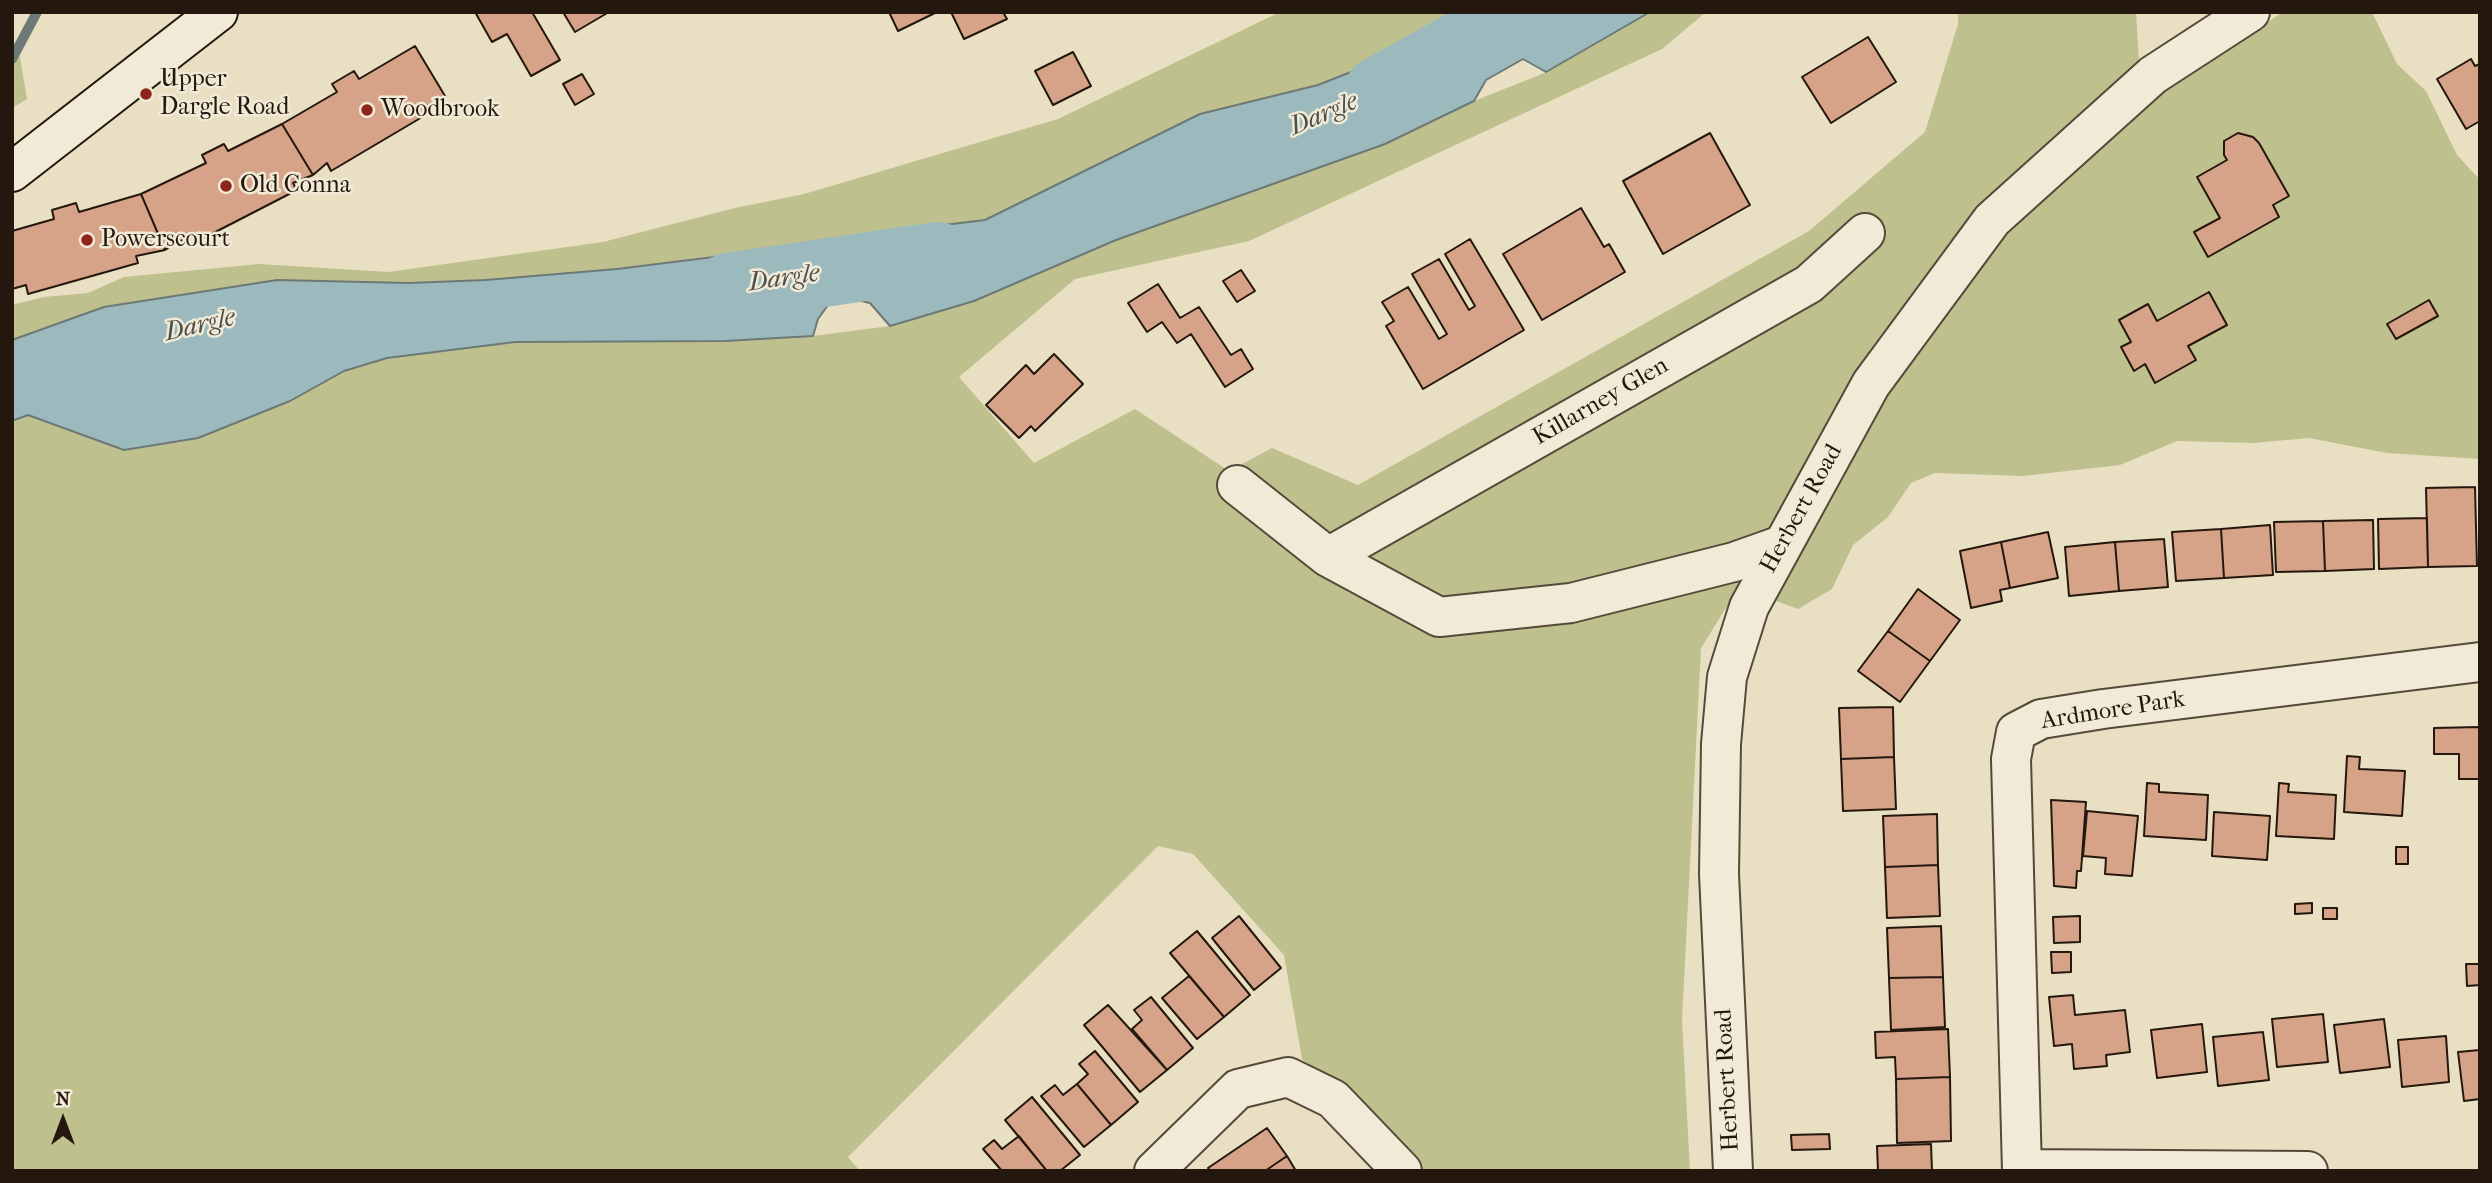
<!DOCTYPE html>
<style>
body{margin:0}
#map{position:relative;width:2492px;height:1183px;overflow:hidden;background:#e9dfc2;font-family:"IM FELL French Canon",serif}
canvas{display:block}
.frame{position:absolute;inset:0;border:14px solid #24170d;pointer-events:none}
.north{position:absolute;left:28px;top:1085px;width:70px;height:70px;-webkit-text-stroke:5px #f1ead7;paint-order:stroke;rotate:0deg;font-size:19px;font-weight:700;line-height:28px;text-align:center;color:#24170d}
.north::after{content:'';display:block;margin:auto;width:24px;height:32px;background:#24170d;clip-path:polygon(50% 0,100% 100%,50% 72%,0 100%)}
</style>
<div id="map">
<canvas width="2492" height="1183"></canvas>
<div class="frame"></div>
<div class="north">N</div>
</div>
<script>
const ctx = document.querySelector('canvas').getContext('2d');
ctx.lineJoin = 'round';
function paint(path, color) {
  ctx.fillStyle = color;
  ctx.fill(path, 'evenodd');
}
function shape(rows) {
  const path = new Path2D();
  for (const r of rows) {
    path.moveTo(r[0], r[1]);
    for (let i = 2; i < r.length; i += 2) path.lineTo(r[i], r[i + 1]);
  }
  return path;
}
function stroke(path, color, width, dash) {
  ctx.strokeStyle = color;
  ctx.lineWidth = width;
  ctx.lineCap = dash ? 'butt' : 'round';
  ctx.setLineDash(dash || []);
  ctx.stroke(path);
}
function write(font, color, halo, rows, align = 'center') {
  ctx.font = font + ' "IM FELL French Canon",serif';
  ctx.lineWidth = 5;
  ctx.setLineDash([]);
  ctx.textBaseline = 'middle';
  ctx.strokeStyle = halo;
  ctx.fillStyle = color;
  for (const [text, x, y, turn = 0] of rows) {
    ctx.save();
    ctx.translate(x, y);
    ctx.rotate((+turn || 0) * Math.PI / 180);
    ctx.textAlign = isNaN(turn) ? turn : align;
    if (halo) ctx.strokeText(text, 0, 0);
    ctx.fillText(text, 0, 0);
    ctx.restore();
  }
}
const green = shape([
 [1280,12,1477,12,1419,45,1318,85,1200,114,985,220,617,269,486,280,409,283,277,280,104,307,12,340,12,305,44,297,88,293,124,277,259,264,388,272,603,242,735,208,804,194,1058,119],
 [1650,12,1706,12,1662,49,1249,241,1075,279,959,377,1034,463,1135,409,1229,471,1272,448,1358,485,1809,231,1925,132,1958,24,1958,12,2136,12,2139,62,1867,381,1701,648,1682,1020,1690,1171,1419,1171,1347,1097,1302,1059,1284,955,1193,854,1158,846,848,1157,860,1171,12,1171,12,423,28,415,124,450,198,438,290,401,344,371,387,358,515,342,725,341,813,336,890,326,973,301,1116,240,1385,144,1474,101,1547,72],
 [2283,12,2372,12,2397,64,2426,91,2457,155,2480,180,2480,459,2387,453,2309,438,2253,443,2177,441,2120,465,2023,476,1935,473,1911,483,1888,517,1853,545,1832,589,1798,609,1776,601,1780,561,1932,312,2023,205,2159,95],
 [12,43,19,52,27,99,12,108]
]);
const water = shape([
 [1507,12,1650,12,1546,72,1523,59,1486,80,1474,101,1385,144,1116,240,974,301,890,326,870,303,853,299,828,305,818,319,813,336,725,341,515,342,387,358,344,371,290,401,198,438,124,450,28,415,12,421,12,340,104,307,277,280,409,283,486,280,617,269,786,248,808,269,823,273,838,272,864,259,878,233,985,220,1200,114,1318,85,1419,45,1446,42,1471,47,1485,45,1495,35,1507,12]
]);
const stream = shape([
 [12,59,37,12]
]);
const river = shape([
 [1378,91,1520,12],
 [728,287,938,256]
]);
const building = shape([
 [475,12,532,12,560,60,531,76,507,34,492,42,475,12],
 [563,12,609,12,575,32,563,12],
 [889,12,937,12,898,31,889,12],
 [951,12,1003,12,1007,19,964,39,951,12],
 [1868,37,1896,82,1831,123,1802,77,1868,37],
 [415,46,445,96,425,107,429,113,331,171,327,163,313,175,282,124,337,92,332,84,354,71,359,79,415,46],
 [1073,52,1091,86,1053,105,1035,71,1073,52],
 [2471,59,2475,66,2480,64,2480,121,2466,129,2437,79,2471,59],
 [582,74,594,94,575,105,563,84,582,74],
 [282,124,313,175,293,183,297,190,196,242,192,234,165,250,141,194,206,163,202,155,224,144,228,151,282,124],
 [1710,133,1750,205,1663,254,1623,181,1710,133],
 [2238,133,2253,137,2259,143,2289,196,2273,205,2279,217,2208,257,2194,232,2220,218,2197,177,2227,160,2224,155,2224,141,2238,133],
 [141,194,165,250,136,256,138,263,28,294,26,285,12,289,12,231,54,219,52,210,76,203,79,212,141,194],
 [1581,208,1604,247,1609,244,1625,272,1542,320,1503,254,1581,208],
 [1470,239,1524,330,1423,389,1386,326,1394,321,1382,302,1408,287,1439,339,1447,334,1412,274,1439,259,1469,310,1475,306,1445,254,1470,239],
 [1241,270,1255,291,1237,302,1223,281,1241,270],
 [1158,284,1180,318,1199,307,1231,355,1241,349,1253,369,1225,387,1191,334,1177,343,1162,322,1147,332,1128,303,1158,284],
 [2209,292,2227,325,2188,346,2196,360,2155,383,2145,364,2134,371,2121,347,2131,342,2119,320,2148,304,2157,321,2209,292],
 [2429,300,2438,316,2396,339,2387,324,2429,300],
 [1054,354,1083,384,1035,431,1031,426,1019,438,986,405,1026,365,1034,374,1054,354],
 [2475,487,2477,566,2428,567,2426,488,2475,487],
 [2427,518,2428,567,2379,569,2378,519,2427,518],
 [2373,520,2374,569,2325,571,2323,521,2373,520],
 [2323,521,2325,571,2276,572,2274,522,2323,521],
 [2270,525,2273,575,2224,578,2221,529,2270,525],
 [2221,529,2224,578,2176,581,2172,532,2221,529],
 [2048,532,2058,578,2010,588,2001,542,2048,532],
 [2164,539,2168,587,2119,591,2115,542,2164,539],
 [2001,542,2010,588,2000,590,2002,601,1971,608,1960,551,2001,542],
 [2115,542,2119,591,2069,596,2065,547,2115,542],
 [1918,589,1960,620,1930,661,1888,631,1918,589],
 [1888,631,1930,661,1900,702,1858,671,1888,631],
 [1893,707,1894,757,1841,759,1839,708,1893,707],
 [2480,727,2480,779,2459,779,2459,754,2434,754,2434,728,2480,727],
 [2347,756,2360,757,2359,769,2405,771,2402,816,2344,812,2347,756],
 [1894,757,1896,809,1843,811,1841,759,1894,757],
 [2147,783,2159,784,2159,792,2208,795,2206,840,2144,836,2147,783],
 [2279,783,2289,784,2288,792,2336,795,2334,839,2276,836,2279,783],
 [2051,800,2086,802,2081,871,2077,871,2076,888,2054,886,2051,800],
 [2087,811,2138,816,2132,876,2105,874,2106,858,2083,856,2087,811],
 [2214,812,2270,816,2267,860,2212,856,2214,812],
 [1937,814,1938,865,1885,867,1883,816,1937,814],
 [2396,847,2408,847,2408,864,2396,864,2396,847],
 [1938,865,1940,916,1887,918,1885,867,1938,865],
 [2312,903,2312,913,2295,914,2295,904,2312,903],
 [2323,908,2337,908,2337,919,2323,919,2323,908],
 [1239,916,1281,968,1254,990,1212,938,1239,916],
 [2080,916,2080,942,2054,943,2053,917,2080,916],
 [1941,926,1943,977,1889,978,1887,928,1941,926],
 [1197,931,1250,995,1224,1017,1170,953,1197,931],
 [2051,952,2071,952,2071,972,2052,973,2051,952],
 [2466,964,2480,964,2480,985,2467,986,2466,964],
 [1189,976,1224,1017,1197,1039,1162,998,1189,976],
 [1943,977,1945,1027,1891,1030,1889,978,1943,977],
 [2073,995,2075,1015,2125,1010,2130,1052,2106,1055,2107,1066,2074,1069,2072,1044,2054,1046,2049,997,2073,995],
 [1151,997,1193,1048,1167,1070,1132,1029,1142,1020,1134,1010,1151,997],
 [1108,1005,1167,1070,1140,1092,1084,1025,1108,1005],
 [2323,1014,2328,1062,2277,1067,2272,1019,2323,1014],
 [2384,1019,2390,1067,2340,1073,2334,1025,2384,1019],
 [2202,1024,2207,1072,2157,1078,2151,1030,2202,1024],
 [1948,1029,1950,1077,1896,1079,1895,1057,1876,1058,1875,1032,1948,1029],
 [2263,1032,2269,1080,2218,1086,2213,1037,2263,1032],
 [2446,1036,2449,1082,2402,1087,2398,1040,2446,1036],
 [2480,1050,2480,1099,2464,1101,2458,1052,2480,1050],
 [1095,1051,1138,1102,1111,1125,1077,1084,1088,1074,1079,1064,1095,1051],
 [1950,1077,1951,1141,1897,1143,1896,1079,1950,1077],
 [1077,1084,1111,1125,1084,1147,1041,1096,1055,1085,1063,1095,1077,1084],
 [1032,1097,1080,1155,1060,1171,1047,1171,1005,1120,1032,1097],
 [1267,1128,1287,1156,1265,1171,1210,1171,1208,1168,1267,1128],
 [1829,1134,1830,1149,1792,1150,1791,1135,1829,1134],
 [1019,1136,1047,1171,1002,1171,983,1149,994,1140,1002,1149,1019,1136],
 [1931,1144,1932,1171,1878,1171,1877,1146,1931,1144],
 [1287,1156,1296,1171,1265,1171,1287,1156]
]);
const minor = shape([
 [1237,485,1328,557,1809,284,1865,233],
 [1328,557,1439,617,1571,603,1734,562,1782,545],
 [2022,1169,2308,1171],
 [1154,1171,1238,1089,1288,1077,1333,1099,1402,1171],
 [2022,1171,2011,759,2016,732,2041,719,2103,709,2480,662]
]);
const tertiary = shape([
 [1733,1171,1719,874,1721,744,1727,677,1749,607,1871,384,1992,220,2153,75,2250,12]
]);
const secondary = shape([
 [12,172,218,12]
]);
const markers = [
 [146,94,7,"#8f2418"],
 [367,110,7,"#8f2418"],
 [226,186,7,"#8f2418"],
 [87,240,7,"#8f2418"]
];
const poiNames = [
 ["Upper",160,80],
 ["Dargle Road",160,108],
 ["Woodbrook",381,110],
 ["Old Conna",240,186],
 ["Powerscourt",101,240]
];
const streetNames = [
 ["Killarney Glen",1601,402,-30],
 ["Herbert Road",1802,509,-61],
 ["Ardmore Park",2113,711,-9],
 ["Herbert Road",1728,1080,-93]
];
const waterNames = [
 ["Dargle",1324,115,-23],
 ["Dargle",784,279,-8],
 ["Dargle",200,326,-13]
];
paint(green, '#bec08e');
paint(water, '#9cbabd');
stroke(water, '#6c7977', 2);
stroke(stream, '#6c7977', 10);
stroke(river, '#9cbabd', 68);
paint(building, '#d6a389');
stroke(building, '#24170d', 2);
stroke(minor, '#55493a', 42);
stroke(tertiary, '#55493a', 42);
stroke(secondary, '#24170d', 42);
stroke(minor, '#f1ead7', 38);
stroke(tertiary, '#f1ead7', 38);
stroke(secondary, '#f1ead7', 38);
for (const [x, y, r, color] of markers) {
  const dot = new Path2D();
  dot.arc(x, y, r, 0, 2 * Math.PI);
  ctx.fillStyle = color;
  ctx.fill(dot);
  stroke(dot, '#f1ead7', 2.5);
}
write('24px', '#24170d', '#f1ead7', poiNames, 'left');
write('24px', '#24170d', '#f1ead7', streetNames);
write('italic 26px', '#4e504b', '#f1ead7', waterNames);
</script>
